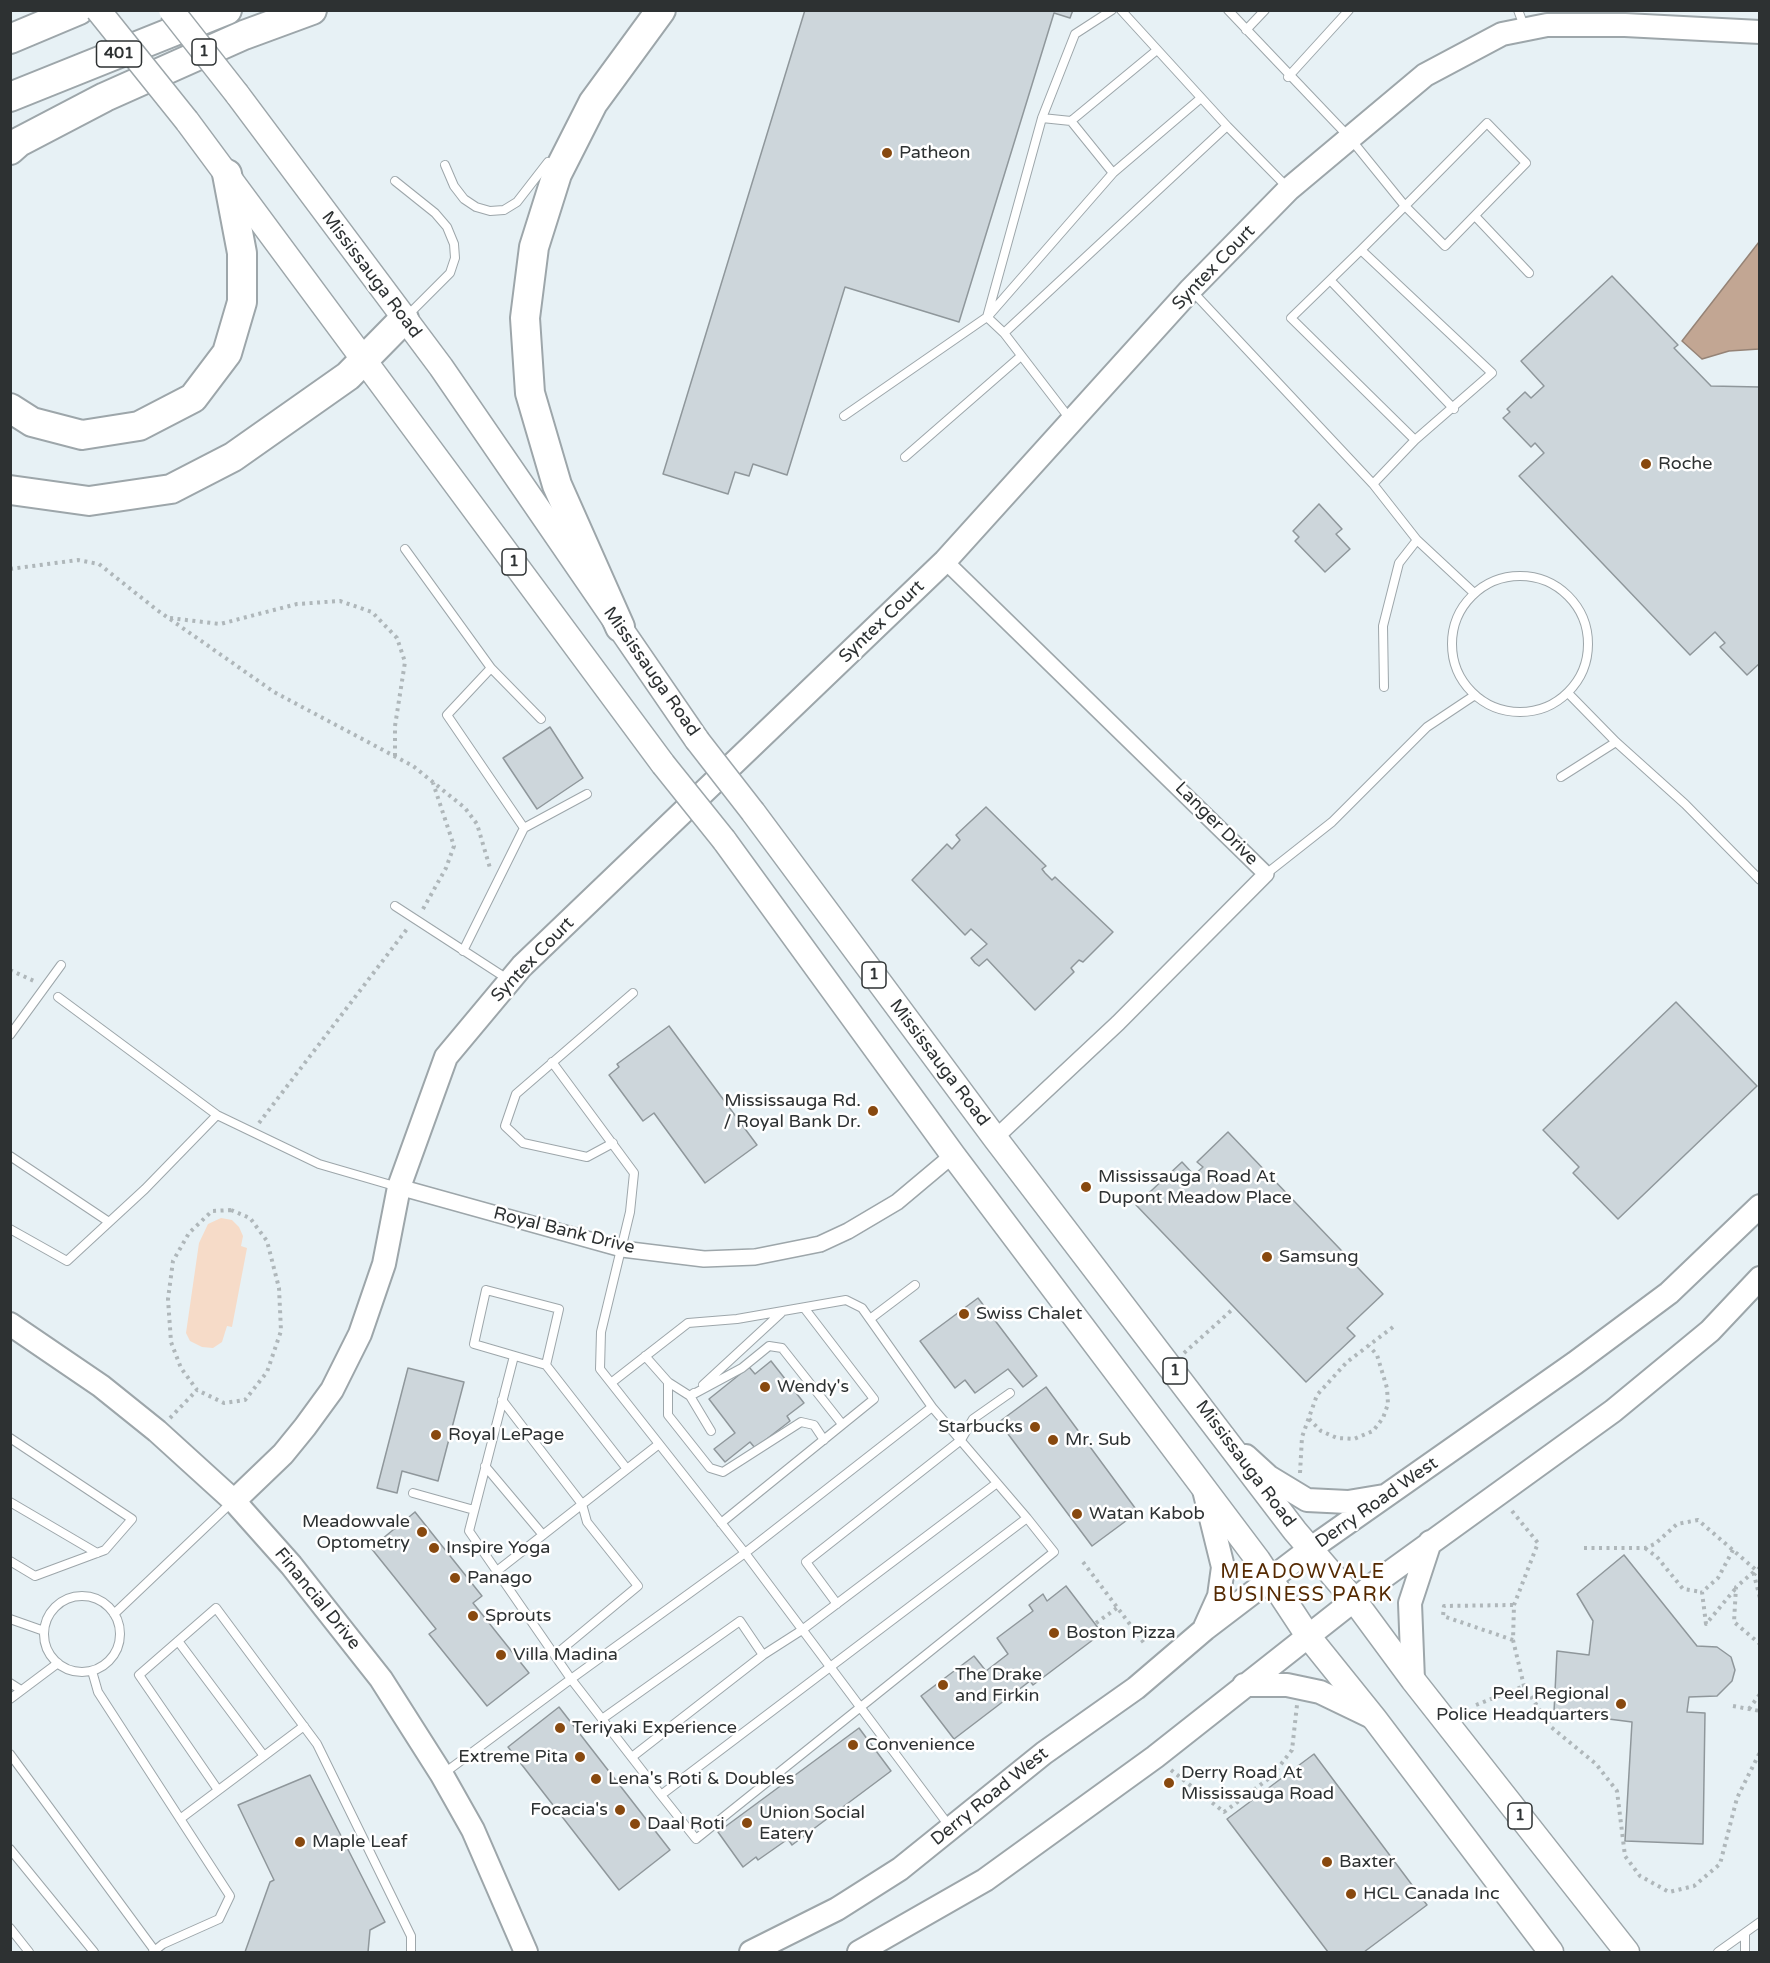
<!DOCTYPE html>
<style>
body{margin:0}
#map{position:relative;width:1770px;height:1963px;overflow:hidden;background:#e7f1f5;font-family:"Varela Round",sans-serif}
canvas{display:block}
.frame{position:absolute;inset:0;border:12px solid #2d3132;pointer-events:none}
</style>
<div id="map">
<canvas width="1770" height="1963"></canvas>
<div class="frame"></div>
</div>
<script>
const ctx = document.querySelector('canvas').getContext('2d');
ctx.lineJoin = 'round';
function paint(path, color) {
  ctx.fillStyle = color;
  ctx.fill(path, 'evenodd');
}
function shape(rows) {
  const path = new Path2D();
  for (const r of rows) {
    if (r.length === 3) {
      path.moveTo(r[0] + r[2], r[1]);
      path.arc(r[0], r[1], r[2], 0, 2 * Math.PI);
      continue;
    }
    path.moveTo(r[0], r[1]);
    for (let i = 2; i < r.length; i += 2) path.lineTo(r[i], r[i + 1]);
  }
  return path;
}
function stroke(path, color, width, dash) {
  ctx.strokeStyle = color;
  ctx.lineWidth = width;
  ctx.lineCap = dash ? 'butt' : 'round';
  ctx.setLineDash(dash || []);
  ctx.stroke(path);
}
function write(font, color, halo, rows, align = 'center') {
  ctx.font = font + ' "Varela Round",sans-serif';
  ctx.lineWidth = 5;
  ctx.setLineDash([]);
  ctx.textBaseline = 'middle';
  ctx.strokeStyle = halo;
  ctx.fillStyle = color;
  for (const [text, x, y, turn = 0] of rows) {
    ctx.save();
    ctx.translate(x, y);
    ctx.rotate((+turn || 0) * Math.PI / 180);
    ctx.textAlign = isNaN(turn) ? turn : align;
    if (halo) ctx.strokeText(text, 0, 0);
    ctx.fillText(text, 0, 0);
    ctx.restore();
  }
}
const green = shape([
 [221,1218,232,1220,239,1227,243,1236,241,1246,247,1248,232,1327,227,1326,222,1342,213,1348,202,1347,190,1341,186,1333,199,1243,208,1224]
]);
const water = shape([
 [1759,242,1759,349,1729,351,1702,359,1682,341,1759,242]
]);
const building = shape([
 [805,10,1073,10,1070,18,1054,13,959,322,845,287,787,475,753,464,749,476,735,472,728,494,663,474,805,10],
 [1612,276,1678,345,1674,348,1711,386,1760,387,1760,663,1747,675,1720,647,1725,643,1715,632,1690,655,1519,476,1544,453,1535,443,1531,447,1503,418,1510,412,1507,409,1525,392,1531,398,1544,386,1521,361,1612,276],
 [1319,504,1342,529,1336,534,1350,549,1325,572,1295,541,1299,537,1293,531,1319,504],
 [550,727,583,778,537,809,503,758,550,727],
 [986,807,1046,866,1042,869,1045,873,1052,880,1055,877,1113,932,1083,962,1079,960,1071,968,1074,972,1035,1010,987,959,979,966,975,963,971,958,987,944,971,929,965,935,912,880,947,844,952,849,960,840,956,835,986,807],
 [1676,1002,1757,1086,1618,1219,1573,1173,1579,1167,1543,1130,1676,1002],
 [669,1026,757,1145,705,1183,654,1113,643,1121,609,1075,619,1067,617,1064,669,1026],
 [1228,1132,1383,1294,1347,1328,1355,1336,1306,1382,1136,1205,1182,1162,1194,1175,1203,1167,1197,1162,1228,1132],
 [978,1298,1037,1376,1023,1387,1008,1369,975,1393,965,1380,955,1388,920,1341,978,1298],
 [771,1361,804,1403,787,1416,790,1421,755,1448,750,1442,725,1462,714,1449,735,1433,709,1399,749,1367,755,1374,771,1361],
 [408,1368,464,1382,438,1481,402,1471,397,1493,377,1488,408,1368],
 [1046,1387,1138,1512,1092,1546,999,1422,1046,1387],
 [415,1512,482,1596,473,1603,529,1673,487,1706,429,1634,436,1629,371,1548,415,1512],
 [1624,1555,1697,1646,1717,1647,1731,1657,1735,1670,1732,1681,1717,1696,1689,1697,1687,1712,1705,1713,1703,1844,1625,1841,1632,1722,1554,1712,1557,1651,1589,1655,1593,1621,1577,1594,1624,1555],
 [1066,1586,1102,1633,1033,1685,1030,1681,954,1739,921,1696,974,1656,986,1671,1008,1654,997,1638,1033,1611,1029,1605,1043,1594,1047,1601,1066,1586],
 [559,1707,670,1850,619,1890,508,1747,559,1707],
 [859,1728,891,1771,792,1845,788,1839,758,1860,756,1857,743,1867,718,1832,859,1728],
 [1314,1754,1427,1905,1364,1952,1328,1952,1227,1819,1314,1754],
 [310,1775,385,1922,370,1930,368,1952,245,1952,270,1882,274,1880,238,1805,310,1775]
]);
const path = shape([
 [10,569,78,560,99,564,157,610,274,692,413,766,465,808,477,824,490,868],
 [170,618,220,624,297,604,340,601,372,612,397,638,405,662,395,726,395,758],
 [423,909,446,868,454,846,433,783],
 [10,970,34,981],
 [259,1123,407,929],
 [231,1210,250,1218,267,1241,279,1288,281,1331,267,1372,245,1400,224,1403,197,1390,181,1368,171,1342,168,1299,173,1261,189,1233,212,1211,231,1210],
 [1184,1353,1234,1308],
 [170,1418,197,1390],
 [1309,1419,1321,1431,1337,1438,1354,1439,1373,1431,1383,1418,1388,1404,1387,1388,1377,1355,1369,1346],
 [1300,1473,1302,1437,1317,1395,1347,1362,1393,1327],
 [1512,1511,1538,1543,1514,1605,1513,1640,1524,1686,1551,1727,1596,1764,1617,1791,1625,1856,1640,1876,1669,1892,1694,1886,1720,1864,1737,1798,1760,1752],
 [1584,1548,1645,1548,1655,1544,1677,1524,1698,1520,1756,1570,1736,1587,1734,1622,1760,1644],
 [1645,1548,1657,1557,1683,1589,1702,1592],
 [1733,1550,1718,1578,1702,1592,1706,1624,1736,1588],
 [1083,1562,1144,1643],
 [1760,1567,1754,1575,1760,1598],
 [1096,1623,1117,1608],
 [1513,1640,1443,1616,1444,1606,1514,1605],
 [1476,1705,1524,1686],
 [1733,1706,1760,1711],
 [1749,1709,1760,1694],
 [1171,1770,1224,1812,1271,1777,1292,1750,1297,1705]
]);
const lane = shape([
 [1121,10,1227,126],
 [1228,10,1349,137,1405,206,1445,246,1526,163,1487,123,1405,206,1361,250],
 [1518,10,1524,26],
 [1246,30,1265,10],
 [1288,77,1349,10],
 [1042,118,1071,121,1157,50],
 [1071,121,1113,173],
 [445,165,454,186,464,199,476,207,490,211,504,210,517,202,548,162],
 [395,181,435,213,447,227,454,244,455,258,450,273,407,316],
 [1475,216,1529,273],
 [1331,281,1454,409],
 [1192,291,1373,484,1417,540,1399,563,1383,626,1384,687],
 [990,314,1113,173,1201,98],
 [987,317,1042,118,1075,34,1112,10],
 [1004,333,1227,126,1288,188],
 [844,416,987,317,1004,333,1070,419],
 [905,457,1021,356],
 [1373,484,1415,440,1492,373,1361,250,1291,318,1415,440],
 [1417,540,1474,593],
 [405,549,491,668,541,719],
 [1520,644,68],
 [491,668,447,715,524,828],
 [1568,693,1616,742,1685,804,1760,880],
 [1561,777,1616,742],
 [1266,874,1332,822,1427,727,1475,695],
 [395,906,509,980],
 [463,951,524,828,587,794],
 [58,997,217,1115,319,1164,398,1187],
 [10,1035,61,965],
 [552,1062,634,1173,630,1212,601,1332,600,1369,745,1553,950,1827],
 [613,1143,587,1157,523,1143,505,1126,516,1094,633,993],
 [10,1156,109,1222],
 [10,1229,67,1261,145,1189,217,1115],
 [870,1319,915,1285],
 [645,1356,668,1382,690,1396,742,1368,769,1346,782,1348,842,1424],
 [546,1365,474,1344,486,1290,559,1309,546,1365,627,1469],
 [668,1382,668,1415,710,1468,723,1472,801,1422,814,1425,824,1440],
 [611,1383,688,1323,737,1319,846,1300,862,1308,932,1407],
 [703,1385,781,1313],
 [694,1393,690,1396,711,1431],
 [502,1400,582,1504,587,1522,638,1586,555,1655],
 [10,1438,132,1519,105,1550,35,1576,10,1561],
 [485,1466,543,1535],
 [413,1493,474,1510],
 [10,1502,97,1553],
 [721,1523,874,1399,805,1309],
 [497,1571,659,1444],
 [82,1634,38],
 [837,1604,806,1562,961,1440,973,1419,1010,1393],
 [114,1614,233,1501],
 [10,1619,44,1631],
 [178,1641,264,1756],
 [92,1671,98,1692,230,1896,219,1919,163,1944,153,1952],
 [10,1683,21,1690],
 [10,1699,58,1663],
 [602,1719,740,1621,763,1655],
 [10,1754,155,1951],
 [632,1757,763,1655,802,1630,997,1483],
 [443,1774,571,1679,661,1795,1027,1518,932,1407,745,1553,571,1679,469,1531,514,1356],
 [218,1790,139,1675,216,1608,317,1744,411,1936,411,1952],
 [661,1795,696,1839,1054,1552,1027,1518],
 [180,1819,304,1726],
 [10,1849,94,1952],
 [10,1928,29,1952],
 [1745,1933,1745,1952],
 [1718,1952,1760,1922]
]);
const street = shape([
 [945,561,1266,874,1118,1023,995,1138],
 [399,1187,622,1249,704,1259,755,1257,820,1244,848,1231,897,1202,953,1155]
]);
const secondary = shape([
 [10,1324,101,1386,157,1431,234,1501,291,1565,381,1679,442,1775,473,1830,526,1952],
 [1246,1456,1269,1477,1307,1500,1348,1502,1384,1496],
 [1204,1490,1223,1567,1219,1596,1205,1627],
 [234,1501,283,1454,305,1427,332,1390,360,1334,384,1264,399,1187,446,1057,522,966,945,561,1191,289,1289,189,1425,75,1502,34,1547,25,1625,25,1760,32],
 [1413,1680,1410,1603,1430,1542],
 [1244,1685,1287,1685,1320,1692,1374,1718],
 [751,1952,837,1909,900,1869,1044,1753,1136,1688,1205,1629,1310,1549,1575,1363,1669,1293,1760,1206],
 [859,1952,985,1880,1155,1757,1382,1578,1613,1411,1710,1331,1760,1278]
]);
const primary = shape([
 [237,94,441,367,697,740],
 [187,121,663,764],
 [753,812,995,1138,1295,1531,1354,1600,1413,1680,1627,1952],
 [724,840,953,1155,1258,1560,1308,1636,1374,1718,1551,1952]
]);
const highway = shape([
 [10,39,79,10],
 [10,97,227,10],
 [10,150,19,142,105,97,244,35,312,10],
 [10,408,32,422,82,435,139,426,193,398,227,353,242,302,242,253,227,174],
 [10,490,89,501,171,489,233,457,348,376,404,319],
 [620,627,557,485,530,393,525,318,534,247,557,174,593,103,661,10]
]);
const primaryBridge = shape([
 [98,10,187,121],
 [171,10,237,94],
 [697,740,753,812],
 [663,764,724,840]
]);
const markers = [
 [887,153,6,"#88490f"],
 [1646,464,6,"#88490f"],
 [873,1111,6,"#88490f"],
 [1086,1187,6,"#88490f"],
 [1267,1257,6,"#88490f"],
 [964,1314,6,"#88490f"],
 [765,1387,6,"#88490f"],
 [1035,1427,6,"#88490f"],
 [436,1435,6,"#88490f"],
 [1053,1440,6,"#88490f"],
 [1077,1514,6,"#88490f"],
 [422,1532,6,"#88490f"],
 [434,1548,6,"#88490f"],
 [455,1578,6,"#88490f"],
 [473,1616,6,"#88490f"],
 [1054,1633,6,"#88490f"],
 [501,1655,6,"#88490f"],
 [943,1685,6,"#88490f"],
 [1621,1704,6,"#88490f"],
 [560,1728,6,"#88490f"],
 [853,1745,6,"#88490f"],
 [580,1757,6,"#88490f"],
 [596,1779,6,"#88490f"],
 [1169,1783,6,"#88490f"],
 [620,1810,6,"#88490f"],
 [747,1823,6,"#88490f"],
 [635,1824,6,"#88490f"],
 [300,1842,6,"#88490f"],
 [1327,1862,6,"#88490f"],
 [1351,1894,6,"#88490f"]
];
const shields = [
 [204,52,24],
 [119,54,45],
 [514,562,24],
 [874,975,24],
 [1175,1371,24],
 [1520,1816,24]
];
const shieldNames = [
 ["1",204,52],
 ["401",119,54],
 ["1",514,562],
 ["1",874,975],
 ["1",1175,1371],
 ["1",1520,1816]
];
const poiNames = [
 ["Patheon",899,153],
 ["Roche",1658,464],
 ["Mississauga Rd.",861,1101,"right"],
 ["/ Royal Bank Dr.",861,1122,"right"],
 ["Mississauga Road At",1098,1177],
 ["Dupont Meadow Place",1098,1198],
 ["Samsung",1279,1257],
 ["Swiss Chalet",976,1314],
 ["Wendy's",777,1387],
 ["Starbucks",1023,1427,"right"],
 ["Royal LePage",448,1435],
 ["Mr. Sub",1065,1440],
 ["Watan Kabob",1089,1514],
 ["Meadowvale",410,1522,"right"],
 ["Optometry",410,1543,"right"],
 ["Inspire Yoga",446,1548],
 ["Panago",467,1578],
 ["Sprouts",485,1616],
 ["Boston Pizza",1066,1633],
 ["Villa Madina",513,1655],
 ["The Drake",955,1675],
 ["and Firkin",955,1696],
 ["Peel Regional",1609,1694,"right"],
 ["Police Headquarters",1609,1715,"right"],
 ["Teriyaki Experience",572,1728],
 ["Convenience",865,1745],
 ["Extreme Pita",568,1757,"right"],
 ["Derry Road At",1181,1773],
 ["Mississauga Road",1181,1794],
 ["Lena's Roti & Doubles",608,1779],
 ["Focacia's",608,1810,"right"],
 ["Union Social",759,1813],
 ["Eatery",759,1834],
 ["Daal Roti",647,1824],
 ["Maple Leaf",312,1842],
 ["Baxter",1339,1862],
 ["HCL Canada Inc",1363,1894]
];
const streetNames = [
 ["Syntex Court",1214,268,-46],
 ["Mississauga Road",371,275,53],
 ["Syntex Court",882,622,-44],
 ["Mississauga Road",651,672,55],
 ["Langer Drive",1216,824,45],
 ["Syntex Court",533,960,-46],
 ["Mississauga Road",939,1063,53],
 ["Royal Bank Drive",564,1231,14],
 ["Mississauga Road",1245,1464,53],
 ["Derry Road West",1377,1503,-35],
 ["Financial Drive",317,1599,51],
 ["Derry Road West",990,1797,-39]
];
const neighbourhoodNames = [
 ["MEADOWVALE",1303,1573],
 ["BUSINESS PARK",1303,1596]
];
paint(green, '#f6dbc8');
paint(water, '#c2a693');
stroke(water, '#958376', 1.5);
paint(building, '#cdd6db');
stroke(building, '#8f979b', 1.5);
stroke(lane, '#9da6aa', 10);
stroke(street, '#9da6aa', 18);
stroke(secondary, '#9da6aa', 26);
stroke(primary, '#9da6aa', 27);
stroke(highway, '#9da6aa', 32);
stroke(path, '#afb7ba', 4, [3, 4.5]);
stroke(lane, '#fff', 8);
stroke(street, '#fff', 15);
stroke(secondary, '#fff', 22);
stroke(primary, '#fff', 24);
stroke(highway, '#fff', 28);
stroke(primaryBridge, '#9da6aa', 27, []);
stroke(primaryBridge, '#fff', 24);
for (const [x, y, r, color] of markers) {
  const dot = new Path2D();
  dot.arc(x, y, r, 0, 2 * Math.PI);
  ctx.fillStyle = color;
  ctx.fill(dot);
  stroke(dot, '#fff', 2);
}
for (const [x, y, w] of shields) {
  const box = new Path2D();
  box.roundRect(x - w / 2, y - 13, w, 26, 4.5);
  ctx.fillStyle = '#fff';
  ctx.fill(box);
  stroke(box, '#2d3132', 1.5);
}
write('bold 16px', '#2d3132', null, shieldNames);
write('18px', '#2d3132', '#fff', poiNames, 'left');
write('18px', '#2d3132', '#fff', streetNames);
ctx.letterSpacing = '1.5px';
write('20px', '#552a02', '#fff', neighbourhoodNames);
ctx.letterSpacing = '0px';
</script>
